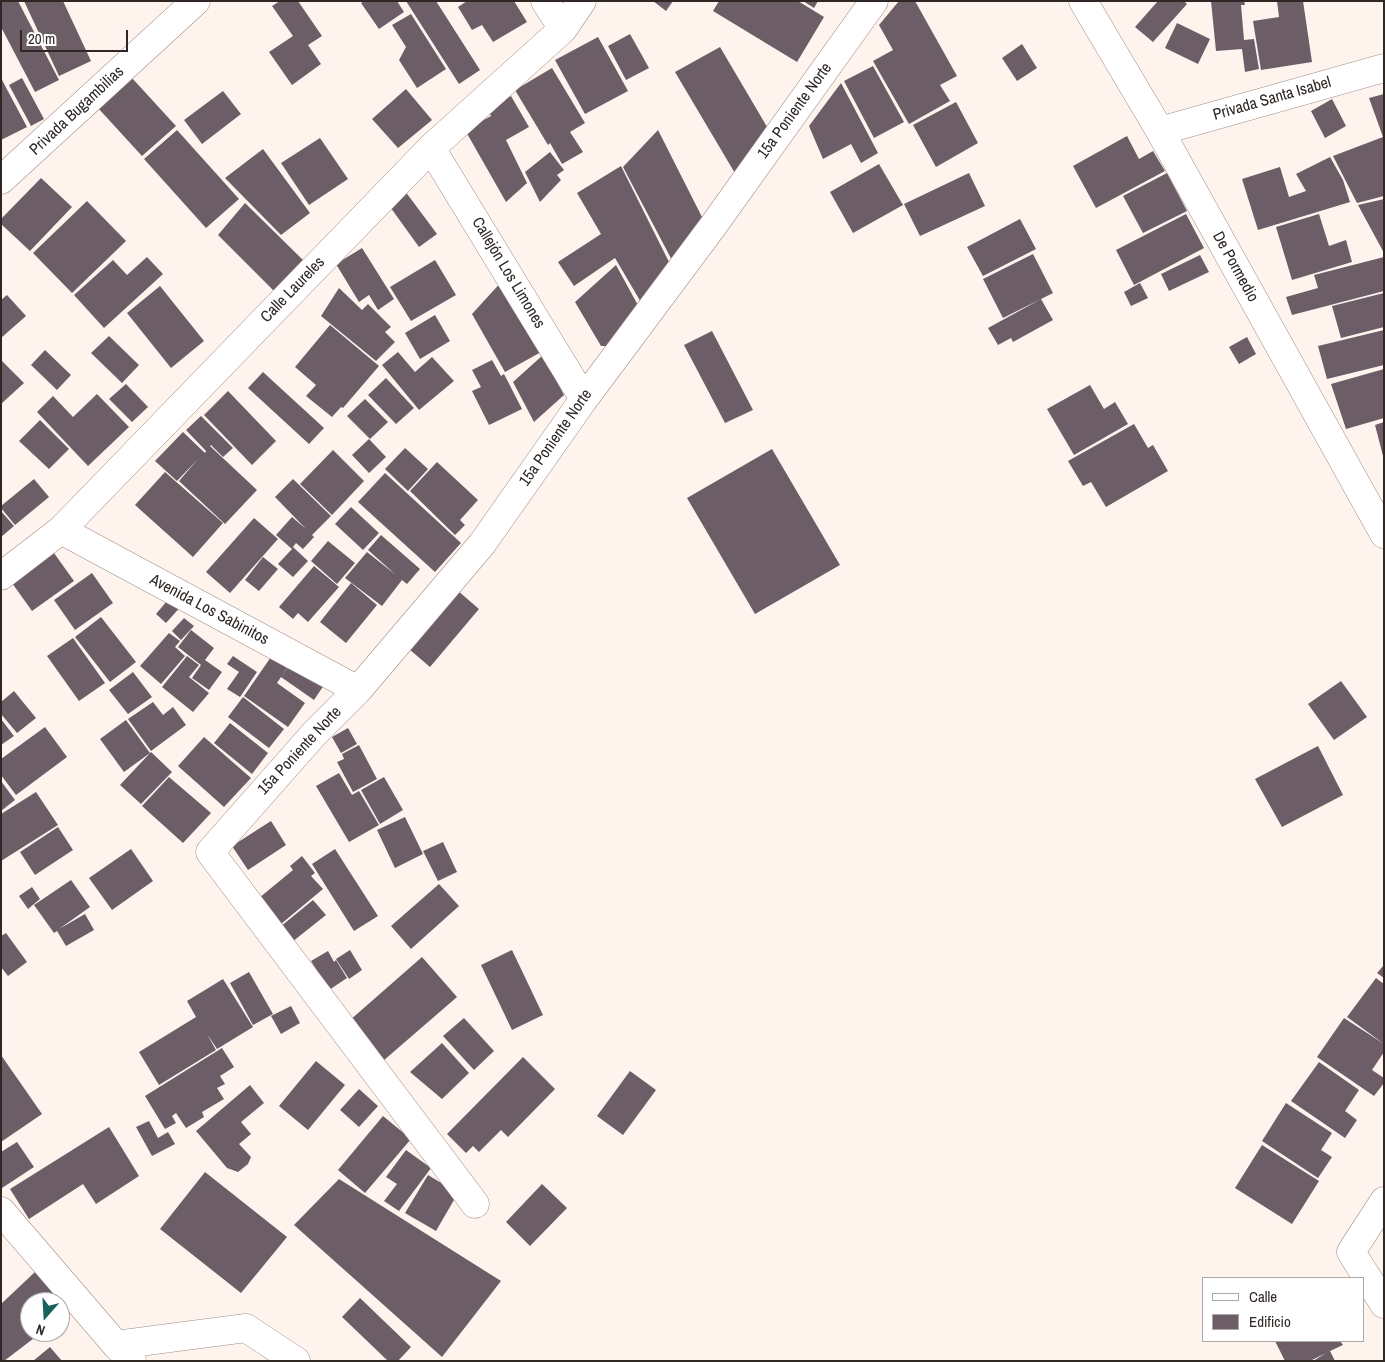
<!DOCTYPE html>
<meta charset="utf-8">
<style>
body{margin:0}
#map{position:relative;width:1385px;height:1362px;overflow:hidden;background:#fff3ee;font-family:"Archivo Narrow",sans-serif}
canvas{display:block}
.frame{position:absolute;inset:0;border:2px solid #2e2724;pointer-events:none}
.legend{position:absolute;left:1202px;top:1277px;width:162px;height:65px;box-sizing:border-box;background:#fff;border:1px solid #aba9a7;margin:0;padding:6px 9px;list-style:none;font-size:15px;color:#2e2724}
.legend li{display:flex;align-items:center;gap:10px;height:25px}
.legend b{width:25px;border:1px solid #aba9a7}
.north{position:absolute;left:20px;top:1292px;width:50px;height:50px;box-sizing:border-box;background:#fff;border:1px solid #aba9a7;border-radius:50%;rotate:199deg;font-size:14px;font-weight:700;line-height:20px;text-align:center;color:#2e2724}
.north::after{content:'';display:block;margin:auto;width:18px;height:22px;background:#17635b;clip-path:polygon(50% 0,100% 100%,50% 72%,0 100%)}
.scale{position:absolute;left:20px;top:30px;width:108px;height:22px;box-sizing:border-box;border:2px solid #2e2724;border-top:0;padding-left:6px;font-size:15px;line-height:18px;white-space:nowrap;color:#2e2724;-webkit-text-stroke:4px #fff;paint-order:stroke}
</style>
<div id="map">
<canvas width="1385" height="1362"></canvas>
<div class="frame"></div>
<ul class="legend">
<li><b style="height:6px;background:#fff"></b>Calle</li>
<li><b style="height:14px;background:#6c5d66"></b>Edificio</li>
</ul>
<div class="north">N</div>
<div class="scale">20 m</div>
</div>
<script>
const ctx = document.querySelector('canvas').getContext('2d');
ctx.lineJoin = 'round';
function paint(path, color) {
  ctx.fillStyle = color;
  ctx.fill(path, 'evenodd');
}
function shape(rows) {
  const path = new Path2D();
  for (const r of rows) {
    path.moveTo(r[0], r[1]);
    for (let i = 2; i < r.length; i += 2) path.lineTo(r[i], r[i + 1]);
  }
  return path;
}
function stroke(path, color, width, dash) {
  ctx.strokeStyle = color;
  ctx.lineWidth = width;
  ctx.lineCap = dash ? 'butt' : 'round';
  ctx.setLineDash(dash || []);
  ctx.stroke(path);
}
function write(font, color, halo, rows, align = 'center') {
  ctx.font = font + ' "Archivo Narrow",sans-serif';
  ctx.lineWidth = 5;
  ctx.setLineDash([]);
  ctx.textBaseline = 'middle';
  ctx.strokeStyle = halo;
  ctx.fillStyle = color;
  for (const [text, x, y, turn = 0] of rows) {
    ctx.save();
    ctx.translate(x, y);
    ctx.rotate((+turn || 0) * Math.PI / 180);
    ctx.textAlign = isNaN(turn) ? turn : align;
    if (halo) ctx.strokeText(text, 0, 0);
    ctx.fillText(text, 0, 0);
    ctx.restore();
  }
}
const building = shape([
 [1,1,18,1,59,80,35,92,1,27],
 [24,1,63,1,91,61,59,76],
 [280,1,298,1,322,36,308,45,321,64,292,85,269,52,293,36,272,6],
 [364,1,397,1,404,12,379,29,361,3],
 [406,1,436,1,480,70,459,84],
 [467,1,514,1,527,22,493,42,482,25,472,30,458,7],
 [653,1,673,1,666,11],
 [719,1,798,1,824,17,797,62,713,11],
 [803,1,818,1,814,8],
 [899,1,915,1,957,76,940,85,950,101,909,124,873,61,893,50,879,25],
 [1158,1,1184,1,1187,4,1153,42,1135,27],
 [1211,1,1244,1,1245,5,1241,5,1244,40,1254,39,1259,69,1245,72,1242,49,1216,51],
 [1277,1,1303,1,1312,62,1261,70,1253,21,1279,17],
 [411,14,446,69,417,88,399,60,406,47,392,25],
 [1177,23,1210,39,1198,64,1165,48],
 [630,34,649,68,626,80,608,46],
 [598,37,628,91,585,114,555,60],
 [1022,44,1037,68,1017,81,1002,58],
 [720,47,773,137,739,180,675,72],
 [873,66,904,122,874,138,844,81],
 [552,68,585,123,570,132,583,152,562,164,550,143,548,145,515,90],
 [1,78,27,127,1,140],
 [22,78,44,119,31,126,9,85],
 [132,78,176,126,142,156,98,108],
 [841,83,878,153,861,163,851,144,823,159,809,126],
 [406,89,432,120,398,148,372,119],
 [223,91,241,114,202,144,184,120],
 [1384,94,1384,196,1357,203,1333,156,1383,137,1369,98],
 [511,96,529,127,506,140,527,183,506,202,465,130,491,116,488,109],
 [1332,99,1346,126,1325,138,1311,111],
 [956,102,978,143,936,167,913,125],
 [177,130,239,199,206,228,144,159],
 [658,130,703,219,675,266,623,167],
 [1127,136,1139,159,1153,151,1165,171,1096,208,1073,166],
 [320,138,348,179,309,205,281,163],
 [263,149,310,213,281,235,225,178],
 [550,152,564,170,557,175,561,180,540,202,525,172],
 [1330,157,1343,180,1350,202,1258,230,1242,179,1280,167,1289,197,1306,191,1296,174],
 [879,164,903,205,853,233,830,192],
 [621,166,672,268,642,304,615,258,574,286,558,262,601,234,577,193],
 [969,173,985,206,920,236,904,204],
 [1167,173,1187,211,1143,233,1123,196],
 [41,178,72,207,30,251,1,224,1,219],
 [405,191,437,234,419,247,388,204],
 [1384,199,1384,253,1358,205],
 [87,201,126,241,72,293,33,253],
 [245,203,304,261,277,294,218,235],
 [1186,214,1204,248,1134,285,1116,250],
 [1319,214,1329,246,1346,240,1352,262,1292,280,1276,227],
 [1020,219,1036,249,983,276,967,247],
 [362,248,394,299,378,310,369,295,359,302,336,264],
 [1033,254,1053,293,1003,318,983,279],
 [1200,255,1209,272,1169,291,1161,274],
 [147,257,163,274,104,328,74,295,113,260,127,275],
 [1384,257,1384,291,1292,315,1286,297,1318,288,1314,275],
 [435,260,456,295,411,321,390,287],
 [616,265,640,309,614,346,601,346,575,302],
 [504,279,543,351,505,372,472,314],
 [1140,283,1148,298,1131,306,1124,292],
 [160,286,204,341,171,368,127,313],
 [339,288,362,310,368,304,391,327,385,332,395,342,376,361,321,316],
 [1384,293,1384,327,1341,338,1332,306],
 [7,295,26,316,1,338,1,300],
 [1041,299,1053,320,1013,342,1011,338,998,345,988,328],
 [435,315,450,341,420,359,405,333],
 [330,325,379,366,343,408,341,407,332,417,306,396,316,385,295,367],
 [1384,330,1384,365,1327,379,1318,346],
 [712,331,753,410,725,423,684,345],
 [109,336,139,365,122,383,91,353],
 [1247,337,1256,354,1239,364,1229,347],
 [45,350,71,375,57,390,31,365],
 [398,352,415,372,432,357,454,381,419,410,382,365],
 [543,355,564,395,534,422,513,382],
 [1,360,24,383,1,404],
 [492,360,501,376,504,374,522,409,489,425,472,391,481,387,472,370],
 [1384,369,1384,418,1346,429,1331,384],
 [263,372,324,428,309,444,248,388],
 [386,378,414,408,396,424,368,395],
 [126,384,148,407,132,422,109,399],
 [1090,385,1104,409,1115,402,1128,424,1074,455,1047,409],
 [228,391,276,441,252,465,204,415],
 [97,394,129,427,88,466,37,412,53,396,73,417],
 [365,399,388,422,370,439,347,416],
 [201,416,233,448,223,457,211,445,210,446,257,490,225,524,179,481,198,459,177,481,155,461,183,432,205,453,206,451,186,430],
 [40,420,69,449,49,469,19,441],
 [1384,422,1384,456,1383,456,1375,425],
 [1134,424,1148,448,1153,445,1168,471,1106,507,1091,482,1083,486,1068,461],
 [369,439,386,457,369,473,352,455],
 [405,448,428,469,408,491,385,469],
 [772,449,840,565,755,614,687,498],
 [333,450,364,481,332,515,300,484],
 [437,462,478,500,460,520,465,525,455,535,410,491],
 [165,472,223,523,193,557,135,505],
 [385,473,461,543,435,572,358,502],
 [34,479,49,497,15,525,1,508,1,506],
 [293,479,331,516,312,535,314,537,303,549,296,543,293,547,308,561,293,577,278,564,292,549,276,535,292,517,306,529,275,497],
 [351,507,379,533,363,550,335,524],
 [1,511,14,526,1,537],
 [254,518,278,539,230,593,206,572],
 [381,535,420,569,407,584,402,580,382,606,345,578,367,552,396,575,368,550],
 [328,541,355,563,337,584,311,561],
 [54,553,74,581,32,611,12,583],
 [263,557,278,569,259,591,245,580],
 [314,566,339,587,308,622,298,613,293,619,279,607],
 [92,573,113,603,75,630,54,600],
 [351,583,377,605,346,643,320,622],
 [457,590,479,609,430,667,409,649],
 [172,595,183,604,166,623,156,614],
 [101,617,136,662,110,682,75,637],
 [184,618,194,626,181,640,172,631],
 [191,630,214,648,205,660,222,672,209,690,192,678,201,665,178,647],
 [169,633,180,641,175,647,185,656,161,684,140,666],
 [73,638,105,683,79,701,47,656],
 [273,654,289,665,277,683,305,703,288,727,244,696],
 [187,656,199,665,189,677,209,693,193,712,162,687],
 [233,656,257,672,240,697,227,689,239,672,227,664],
 [293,660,326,682,314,700,281,677],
 [133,672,152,697,128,714,109,690],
 [1341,681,1367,717,1334,740,1308,704],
 [14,691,36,718,17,733,1,714,1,702],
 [243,697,284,729,269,748,228,717],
 [153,702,163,715,173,707,186,725,151,751,128,719],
 [1,719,14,736,1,745],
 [126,720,150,753,124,772,100,739],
 [230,723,268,753,252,774,214,743],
 [45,727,67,757,16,795,1,775,1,759],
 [348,728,357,744,341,753,332,737],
 [204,737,251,778,224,807,178,766],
 [359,745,377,779,353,792,337,762,344,759,342,754],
 [1318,746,1343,795,1282,827,1255,779],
 [151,752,172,772,141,804,120,785],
 [339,773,352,795,359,791,379,825,349,842,316,786],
 [169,777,211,813,183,843,142,806],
 [384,777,403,810,380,824,361,790],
 [1,781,15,800,1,811],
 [36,792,58,825,1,861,1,814],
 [405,817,423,854,395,868,377,830],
 [271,821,286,845,248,870,232,846],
 [58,827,73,850,35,875,20,852],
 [443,842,457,872,438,881,423,851],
 [131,849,153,881,112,910,89,878],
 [335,849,378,916,354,931,312,864],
 [302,856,315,873,311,876,323,889,281,924,259,898,293,870,290,866],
 [71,880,90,907,59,929,85,914,94,930,66,946,57,931,54,933,34,905],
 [439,884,459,906,411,949,391,926],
 [32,887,40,899,28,909,19,896],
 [313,900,326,915,292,942,280,927],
 [6,933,27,962,8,976,1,967,1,936],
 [350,950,362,970,349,979,336,959],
 [512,950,543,1015,512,1030,481,965],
 [328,951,334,962,336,960,347,978,329,990,311,961],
 [422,957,457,997,383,1061,349,1021],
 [1384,965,1384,978,1377,973],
 [249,972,273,1014,253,1025,230,983],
 [1376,978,1384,984,1384,1044,1347,1017],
 [223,979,253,1027,217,1049,207,1034,216,1050,159,1085,139,1052,196,1017,187,1001],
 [291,1006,300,1023,281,1034,271,1016],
 [464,1018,494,1051,474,1070,443,1036],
 [1344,1018,1384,1044,1384,1052,1372,1070,1384,1078,1384,1083,1374,1096,1317,1057],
 [442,1043,469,1073,442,1099,410,1072],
 [222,1048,234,1067,220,1076,225,1084,217,1088,224,1099,202,1112,204,1117,186,1128,176,1113,172,1116,176,1123,165,1129,145,1096],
 [1,1055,42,1114,1,1142],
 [523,1057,555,1089,508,1137,501,1130,479,1152,473,1146,466,1153,447,1134],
 [316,1061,345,1085,308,1130,279,1106],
 [1319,1062,1359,1090,1345,1111,1357,1120,1345,1138,1291,1101],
 [630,1071,656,1090,623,1135,597,1116],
 [250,1085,264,1103,241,1122,251,1134,239,1144,251,1157,248,1164,238,1172,227,1168,196,1131],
 [359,1089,378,1106,359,1127,340,1110],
 [1286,1103,1332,1133,1321,1150,1332,1157,1318,1178,1262,1141],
 [383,1116,411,1139,365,1193,338,1170],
 [149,1121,158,1138,168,1132,175,1144,152,1156,136,1127],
 [109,1127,139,1176,96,1204,83,1184,29,1219,10,1189],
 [17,1142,34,1167,2,1188,1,1186,1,1152],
 [1262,1145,1319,1181,1292,1224,1235,1188],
 [406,1150,431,1168,399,1211,384,1201,397,1184,386,1177],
 [205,1172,287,1237,241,1293,160,1229],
 [428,1175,458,1193,436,1231,405,1213],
 [339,1179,501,1281,442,1357,294,1225],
 [542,1184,567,1208,530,1246,506,1222],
 [35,1272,72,1310,60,1319,60,1302,30,1302,30,1332,42,1332,4,1361,1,1361,1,1304],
 [360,1298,411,1347,398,1361,388,1361,342,1317],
 [1275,1341,1340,1341,1343,1345,1330,1351,1335,1361,1313,1361,1326,1353,1310,1361,1285,1361],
 [50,1347,62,1361,33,1361]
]);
const minor = shape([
 [545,1,563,29],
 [1083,1,1160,131,1384,534],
 [1160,131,1384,68],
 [431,148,584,399],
 [1,180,196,1],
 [61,530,358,690],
 [1,576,61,530,431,148,563,29,582,1],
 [1384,1201,1351,1252,1384,1304],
 [475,1204,210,852,314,734,358,690,482,544,584,399,713,226,874,1],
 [1,1211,116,1345,132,1361],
 [116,1345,246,1328,296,1361]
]);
const streetNames = [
 ["Privada Santa Isabel",1272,99,-16],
 ["Privada Bugambilias",77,111,-43],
 ["15a Poniente Norte",795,111,-54],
 ["De Pormedio",1235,267,61],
 ["Callejón Los Limones",508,273,59],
 ["Calle Laureles",293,290,-46],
 ["15a Poniente Norte",556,438,-55],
 ["Avenida Los Sabinitos",209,610,28],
 ["15a Poniente Norte",300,751,-47]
];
paint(building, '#6c5d66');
stroke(minor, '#9f8e86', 29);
stroke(minor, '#fff', 28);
write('16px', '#2e2724', '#fff', streetNames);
</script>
